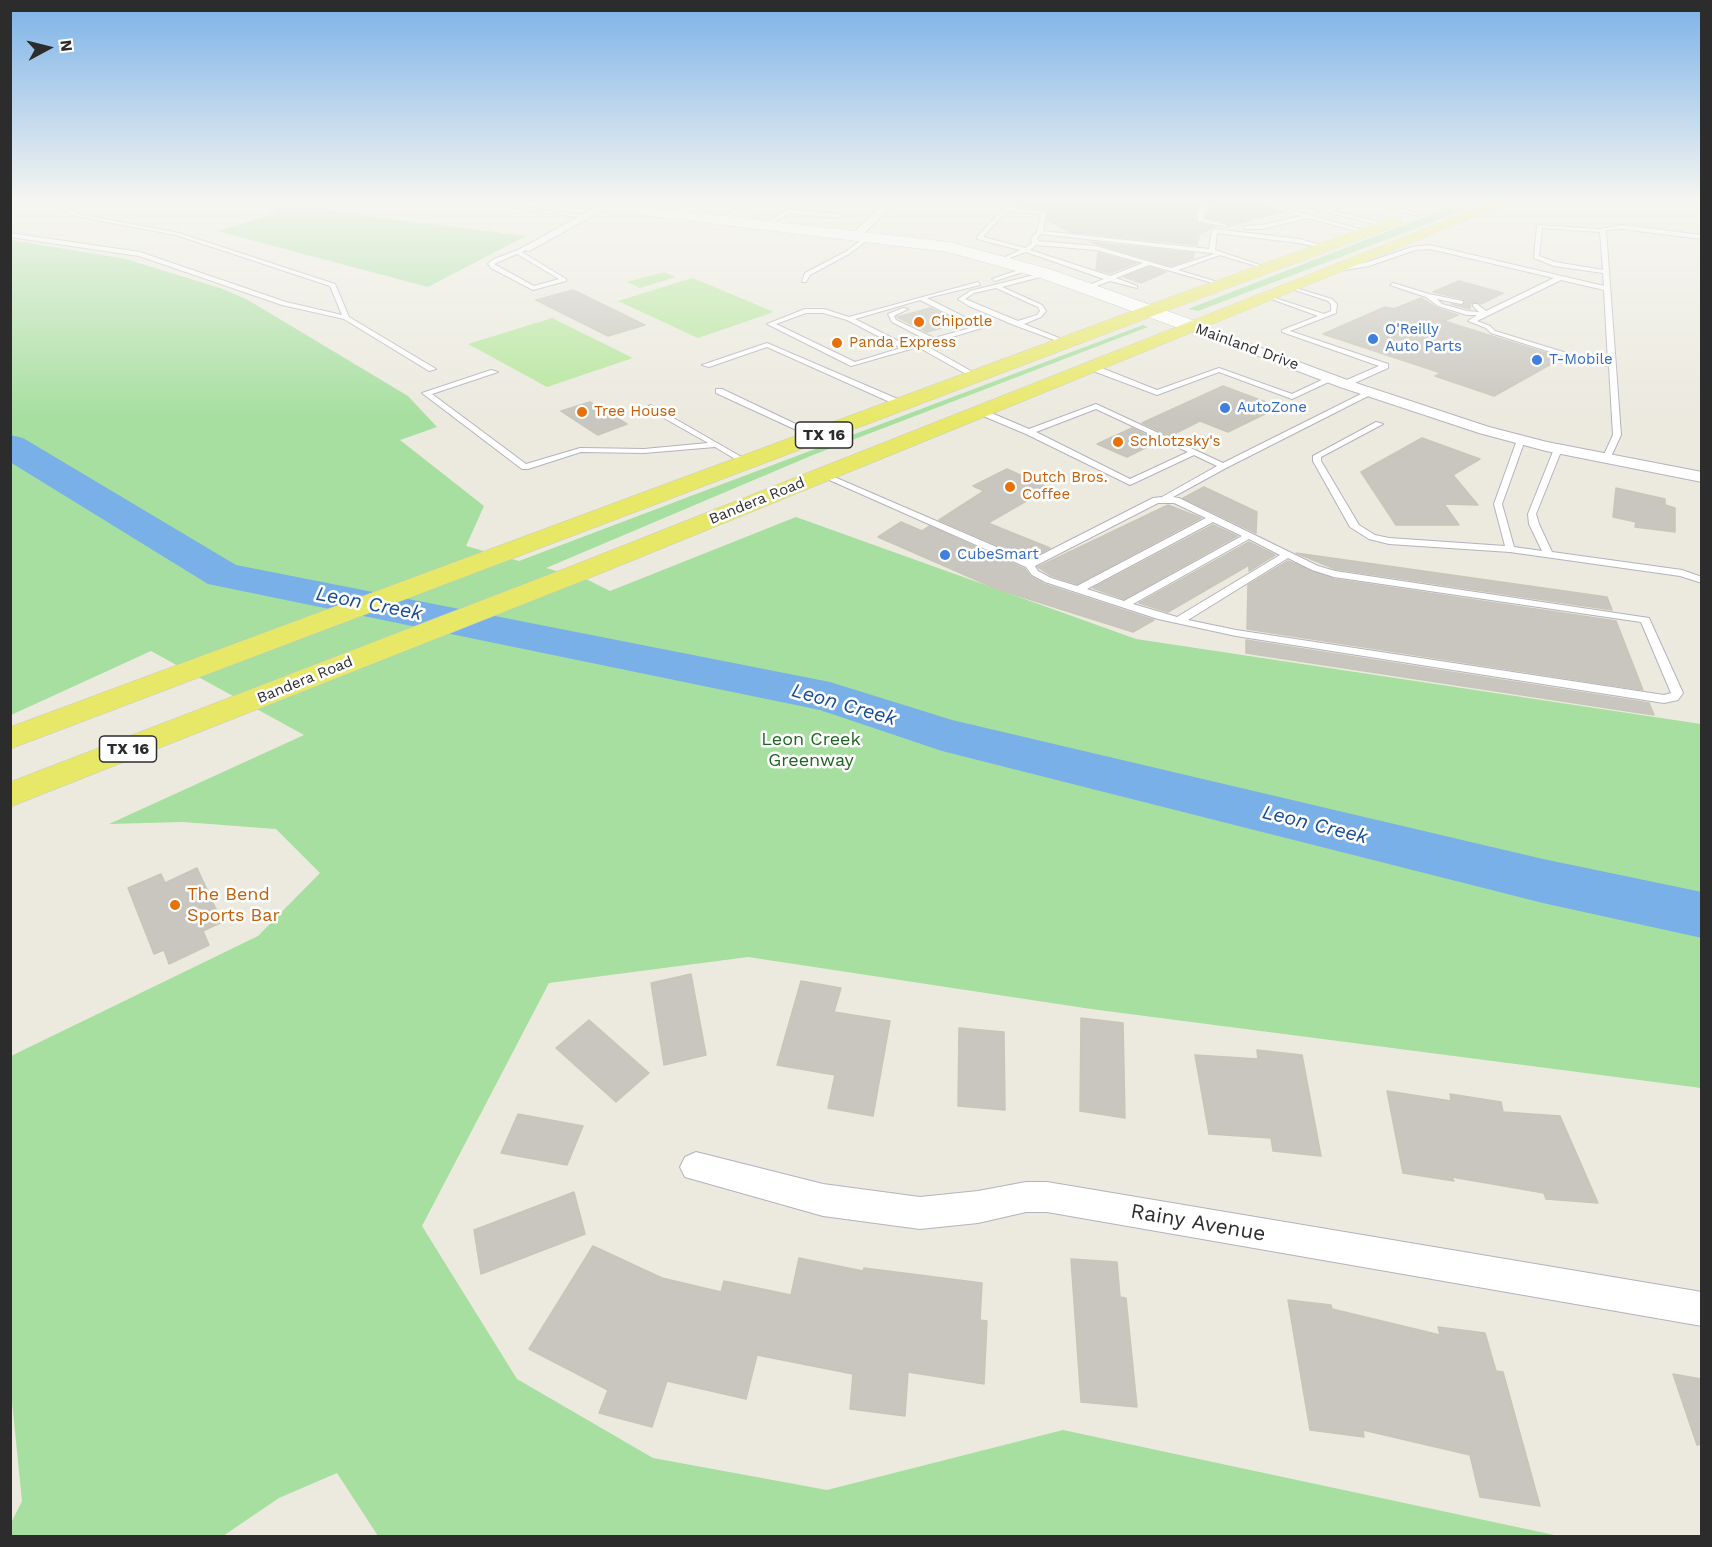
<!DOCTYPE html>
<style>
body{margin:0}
#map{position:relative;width:1712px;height:1547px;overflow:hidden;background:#eceadf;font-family:"Work Sans",sans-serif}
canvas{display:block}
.frame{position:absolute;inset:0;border:12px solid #2c2c2c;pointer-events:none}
.north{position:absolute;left:18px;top:18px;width:60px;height:60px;-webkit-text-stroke:4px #fff;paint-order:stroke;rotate:83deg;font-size:16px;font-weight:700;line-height:24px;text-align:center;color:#2c2c2c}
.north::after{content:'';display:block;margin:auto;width:21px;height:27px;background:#2c2c2c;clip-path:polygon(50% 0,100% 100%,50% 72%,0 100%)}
</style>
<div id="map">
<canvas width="1712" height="1547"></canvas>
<div class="frame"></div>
<div class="north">N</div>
</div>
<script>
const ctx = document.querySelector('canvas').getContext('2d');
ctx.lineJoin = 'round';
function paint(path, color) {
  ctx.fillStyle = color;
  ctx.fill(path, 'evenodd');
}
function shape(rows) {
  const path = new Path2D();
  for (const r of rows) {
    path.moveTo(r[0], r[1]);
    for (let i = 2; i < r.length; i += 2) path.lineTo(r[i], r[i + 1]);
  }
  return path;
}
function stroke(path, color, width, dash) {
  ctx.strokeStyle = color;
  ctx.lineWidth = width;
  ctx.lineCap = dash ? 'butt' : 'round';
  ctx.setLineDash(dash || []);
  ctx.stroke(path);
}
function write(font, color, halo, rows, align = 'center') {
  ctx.font = font + ' "Work Sans",sans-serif';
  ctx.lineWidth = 5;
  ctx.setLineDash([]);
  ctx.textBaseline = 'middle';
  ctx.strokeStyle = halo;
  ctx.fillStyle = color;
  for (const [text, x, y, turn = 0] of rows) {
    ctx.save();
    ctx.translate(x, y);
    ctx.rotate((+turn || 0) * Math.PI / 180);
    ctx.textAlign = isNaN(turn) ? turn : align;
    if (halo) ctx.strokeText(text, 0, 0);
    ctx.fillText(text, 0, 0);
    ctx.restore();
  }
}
const green = shape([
 [250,203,300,203,346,213,526,236,428,287,217,231,279,212],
 [1460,203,1483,203,1198,311,1188,309],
 [11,240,126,259,223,289,248,300,408,396,437,427,400,440,484,506,466,546,519,561,1143,325,1148,327,813,455,546,568,588,580,610,591,796,517,1136,639,1701,724,1701,1088,1091,1009,748,957,549,983,422,1226,517,1379,653,1458,827,1490,1063,1430,1559,1536,378,1536,337,1473,279,1498,223,1536,11,1536,11,1523,22,1501,10,1382,11,1056,258,936,320,873,276,829,183,822,109,824,304,735,151,651,11,715]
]);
const pitch = shape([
 [664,272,676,277,640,288,627,282],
 [692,278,693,278,774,312,698,338,618,301],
 [552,318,633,358,547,387,468,344]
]);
const river = shape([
 [10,435,23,438,236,565,830,682,952,720,1543,859,1702,892,1702,938,1543,903,942,751,820,710,208,584,10,462,10,435]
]);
const building = shape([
 [1013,203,1202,203,1196,211,1196,222,1215,227,1200,234,1197,245,1070,232,1047,220,1046,210,1021,207,1013,203],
 [1213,203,1256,203,1282,212,1229,226,1228,223,1205,217,1213,203],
 [1090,242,1194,253,1193,258,1171,266,1090,242],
 [1098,253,1136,263,1110,273,1096,269,1098,253],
 [1149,267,1166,272,1141,283,1124,277,1149,267],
 [1459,281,1503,293,1481,304,1471,302,1470,309,1451,304,1462,306,1465,303,1463,299,1433,292,1459,281],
 [573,290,645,325,608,336,536,300,573,290],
 [1421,298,1437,308,1458,315,1444,321,1562,358,1494,396,1435,376,1441,373,1323,334,1385,307,1394,309,1421,298],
 [930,308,952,318,945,327,927,332,897,317,930,308],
 [1223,386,1279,407,1228,432,1200,421,1170,436,1142,423,1223,386],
 [590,402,595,405,627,424,598,435,561,411,590,402],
 [1132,428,1159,441,1127,457,1097,444,1132,428],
 [1422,438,1480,459,1453,475,1478,505,1444,504,1459,525,1396,525,1361,472,1422,438],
 [1007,469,1049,488,988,523,1050,548,1029,559,939,520,984,491,973,486,1007,469],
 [1204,487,1257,512,1256,533,1183,498,1204,487],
 [1616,488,1665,499,1665,505,1675,508,1675,532,1635,527,1636,522,1613,517,1616,488],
 [1168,505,1201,518,1077,584,1052,576,1038,567,1168,505],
 [901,522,922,531,929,526,1025,569,1031,577,1044,584,1154,620,1133,632,997,589,878,537,901,522],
 [1213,525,1237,536,1124,599,1093,588,1213,525],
 [1249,542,1275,555,1249,571,1249,565,1168,612,1139,603,1249,542],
 [1296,553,1607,597,1612,610,1335,569,1296,553],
 [1288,561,1334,579,1616,621,1643,690,1247,629,1248,585,1288,561],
 [1246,640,1649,703,1654,715,1246,653,1246,640],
 [197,868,222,922,203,931,209,945,169,964,164,950,154,954,128,888,161,874,165,883,197,868],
 [691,974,706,1055,664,1065,651,983,691,974],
 [801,981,841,988,834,1012,890,1021,873,1116,828,1108,835,1075,777,1065,801,981],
 [1081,1018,1123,1023,1125,1118,1080,1111,1081,1018],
 [589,1020,649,1073,616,1102,556,1048,589,1020],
 [959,1028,1004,1032,1005,1110,958,1106,959,1028],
 [1257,1050,1302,1055,1321,1156,1273,1151,1271,1138,1209,1134,1195,1055,1258,1059,1257,1050],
 [1387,1091,1451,1101,1450,1094,1501,1102,1503,1112,1560,1116,1598,1203,1546,1199,1544,1193,1452,1177,1454,1181,1403,1173,1387,1091],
 [518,1114,583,1126,567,1165,501,1153,518,1114],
 [574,1192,585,1234,481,1274,474,1230,574,1192],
 [593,1246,662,1278,721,1292,724,1281,791,1295,799,1258,863,1271,864,1268,982,1283,980,1320,987,1321,984,1384,908,1372,905,1416,850,1409,853,1374,757,1355,746,1399,667,1381,652,1427,599,1413,608,1390,529,1349,593,1246],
 [1071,1259,1117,1262,1120,1297,1126,1298,1137,1407,1081,1402,1071,1259],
 [1288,1300,1331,1305,1332,1309,1440,1335,1438,1327,1485,1333,1496,1371,1503,1372,1540,1506,1480,1497,1470,1455,1363,1430,1364,1437,1310,1430,1288,1300],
 [1673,1374,1701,1379,1701,1444,1697,1445,1673,1374]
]);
const service = shape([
 [52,203,58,203,79,214,179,233,335,284,349,317,436,369,429,371,344,319,282,305,139,256,10,237,10,233,140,252,286,302,342,315,330,286,176,235,75,216,52,203],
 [484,203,496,203,588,216,585,218,484,203],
 [679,203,704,204,709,208,693,218,691,215,703,208,679,203],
 [745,203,751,203,727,220,723,220,723,218,745,203],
 [1205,203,1211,203,1204,211,1203,219,1227,225,1227,227,1198,221,1198,211,1205,203],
 [1258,203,1266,203,1370,232,1367,234,1308,218,1262,229,1243,229,1245,226,1262,225,1302,216,1258,203],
 [1291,203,1327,209,1345,203,1351,203,1333,211,1391,225,1388,227,1291,203],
 [1374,203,1382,203,1420,214,1417,216,1374,203],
 [1005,207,1046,212,1043,231,1209,249,1212,231,1215,229,1299,239,1329,247,1326,249,1299,243,1217,233,1215,250,1269,268,1269,270,1220,255,1178,270,1224,284,1224,286,1149,265,1116,278,1137,286,1137,288,1110,281,1086,290,1083,288,1084,287,1104,279,1026,252,1001,261,1001,259,1020,250,977,239,977,237,1005,207],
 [1006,211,1041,214,1037,232,1031,238,1032,243,1025,248,983,237,1006,211],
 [1041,234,1211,253,1214,254,1171,268,1096,246,1038,241,1037,238,1041,234],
 [1036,245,1096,250,1143,263,1110,276,1030,250,1036,245],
 [788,209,838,214,841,216,838,218,789,213,770,225,765,224,788,209],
 [1537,225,1600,229,1623,225,1702,235,1702,239,1623,229,1606,230,1621,435,1609,461,1602,459,1613,435,1609,366,1566,357,1491,333,1486,328,1468,321,1477,315,1467,315,1438,306,1426,297,1390,285,1393,283,1429,294,1463,301,1463,303,1461,304,1437,299,1442,304,1467,311,1479,312,1473,306,1473,304,1477,304,1486,311,1554,278,1430,249,1415,250,1369,266,1338,271,1335,269,1368,262,1412,247,1430,245,1604,286,1603,273,1554,266,1534,258,1537,225],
 [1542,228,1600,232,1603,270,1555,262,1539,256,1542,228],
 [1561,280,1604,290,1608,362,1570,354,1495,331,1490,326,1477,321,1561,280],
 [868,235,873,236,849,254,810,275,806,282,802,282,805,273,845,252,868,235],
 [525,247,528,249,522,252,566,279,566,281,533,290,491,268,488,264,492,260,525,247],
 [517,254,559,279,534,286,494,264,517,254],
 [1030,266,1032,269,995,281,992,279,1030,266],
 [1046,272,1048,275,1002,287,1042,305,1046,311,1041,317,1024,324,1069,342,1069,344,1065,344,1014,325,969,306,958,299,970,291,1046,272],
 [996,288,1038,307,1040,311,1037,315,1018,321,965,299,974,293,996,288],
 [978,282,980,285,927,298,982,326,982,328,925,345,978,375,979,377,975,379,918,347,851,366,767,324,805,309,824,309,849,317,978,282],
 [920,300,974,327,934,338,896,320,894,316,908,309,903,308,888,314,892,322,927,340,908,346,855,319,920,300],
 [806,313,823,313,847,320,901,348,855,362,776,324,806,313],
 [1289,286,1332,299,1337,304,1336,313,1290,331,1388,364,1388,368,1348,386,1342,386,1342,382,1379,366,1282,332,1282,330,1318,316,1266,297,1266,295,1324,314,1331,311,1331,304,1328,301,1289,288,1289,286],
 [767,343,907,403,908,405,901,407,767,347,709,367,702,365,767,343],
 [1088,365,1094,365,1157,390,1219,368,1292,394,1328,377,1335,379,1292,399,1219,372,1157,395,1088,369,1088,365],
 [491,370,498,372,432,394,526,464,580,448,644,449,708,443,648,409,647,407,651,405,752,463,745,465,715,447,644,453,581,452,528,469,522,469,422,393,491,370],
 [716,389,722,389,823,437,816,439,716,393,716,389],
 [1367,391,1374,393,1226,468,1173,497,1179,498,1318,566,1335,571,1649,618,1683,693,1678,700,1664,703,1236,636,1158,619,1045,582,1032,575,1026,567,818,475,825,473,1029,561,1153,498,1162,497,1217,466,1194,455,1130,485,1026,434,976,413,976,409,982,409,1029,429,1096,404,1223,463,1367,391],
 [1096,409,1188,452,1130,479,1036,432,1096,409],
 [1158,503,1174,503,1206,518,1077,586,1051,578,1038,571,1035,566,1158,503],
 [1213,522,1242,536,1124,601,1087,589,1213,522],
 [1249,539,1280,555,1177,617,1133,604,1249,539],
 [1288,558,1312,570,1334,577,1641,622,1671,693,1664,695,1236,630,1188,620,1288,558],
 [1376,422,1383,424,1321,457,1321,461,1359,525,1375,535,1389,538,1505,546,1494,504,1517,440,1521,438,1525,440,1502,504,1514,547,1542,551,1529,524,1528,514,1554,449,1558,447,1562,449,1536,514,1539,524,1552,552,1682,570,1702,577,1702,583,1680,576,1510,552,1389,544,1369,539,1350,527,1313,461,1313,456,1376,422]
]);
const minor = shape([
 [604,203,607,204,607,208,529,251,520,249,604,203],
 [903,203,890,208,861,236,852,234,884,204,903,203],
 [1191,322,1350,381,1489,427,1547,442,1702,472,1702,482,1546,451,1479,433,1340,387,1187,329,1185,326,1191,322],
 [696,1152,823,1184,920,1197,978,1191,1026,1182,1047,1182,1702,1292,1702,1326,1047,1212,1026,1212,978,1223,920,1229,823,1216,685,1177,680,1167,685,1157,696,1152]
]);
const secondary = shape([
 [570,203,611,203,949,242,1050,269,1198,322,1200,326,1191,332,1184,330,1038,277,948,252,577,207,570,203]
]);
const primary = shape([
 [1490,203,1509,203,587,579,10,807,10,782,569,567,1490,203],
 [1394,217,1402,222,1399,225,1166,311,10,749,10,727,1154,303,1394,217]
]);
const markers = [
 [919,322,6,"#e8710a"],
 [1373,339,6,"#3f7fe0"],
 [837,343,6,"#e8710a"],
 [1537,360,6,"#3f7fe0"],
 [1225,408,6,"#3f7fe0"],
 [582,412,6,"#e8710a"],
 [1118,442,6,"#e8710a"],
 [1010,487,6,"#e8710a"],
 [945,555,6,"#3f7fe0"],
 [175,905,6,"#e8710a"]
];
const farFoodnames = [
 ["Chipotle",931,322],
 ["Panda Express",849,343],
 ["Tree House",594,412],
 ["Schlotzsky's",1130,442],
 ["Dutch Bros.",1022,478],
 ["Coffee",1022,495]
];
const farShopnames = [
 ["O'Reilly",1385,330],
 ["Auto Parts",1385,347],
 ["T-Mobile",1549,360],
 ["AutoZone",1237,408],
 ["CubeSmart",957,555]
];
const farStreetnames = [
 ["Mainland Drive",1247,347,20],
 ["Bandera Road",757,501,-22],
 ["Bandera Road",305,680,-22]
];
const shields = [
 [824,435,57],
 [128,749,57]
];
const shieldNames = [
 ["TX 16",824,435],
 ["TX 16",128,749]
];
const parkNames = [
 ["Leon Creek",811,740],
 ["Greenway",811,761]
];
const foodNames = [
 ["The Bend",187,895],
 ["Sports Bar",187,916]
];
const waterNames = [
 ["Leon Creek",369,604,11],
 ["Leon Creek",844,705,16],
 ["Leon Creek",1315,825,14]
];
const nearStreetnames = [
 ["Rainy Avenue",1198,1223,10]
];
paint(green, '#a6df9f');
paint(pitch, '#b5e69b');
paint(river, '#79b0e8');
paint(building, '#c8c6be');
stroke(building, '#c8c6b8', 1.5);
stroke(service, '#b3b2be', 2);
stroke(minor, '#b3b2be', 2);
stroke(secondary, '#b3b2be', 1);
stroke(primary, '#c8c8c8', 1);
paint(service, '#fff');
paint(minor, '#fff');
paint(secondary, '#fff');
paint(primary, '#e8e868');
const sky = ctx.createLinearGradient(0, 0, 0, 419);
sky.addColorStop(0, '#7bb2e8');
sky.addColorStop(0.48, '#f6f6f1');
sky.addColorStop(1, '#f6f6f100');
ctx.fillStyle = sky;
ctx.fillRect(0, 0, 1712, 419);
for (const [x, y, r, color] of markers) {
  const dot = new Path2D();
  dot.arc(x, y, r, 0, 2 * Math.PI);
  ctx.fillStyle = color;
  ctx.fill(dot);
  stroke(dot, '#fff', 2);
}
write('15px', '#c56008', '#fff', farFoodnames, 'left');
write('15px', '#366cbe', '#fff', farShopnames, 'left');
write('15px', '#2c2c2c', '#fff', farStreetnames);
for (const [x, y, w] of shields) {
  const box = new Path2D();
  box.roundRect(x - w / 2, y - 13, w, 26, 4.5);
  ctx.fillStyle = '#fff';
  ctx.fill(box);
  stroke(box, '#2c2c2c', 1.5);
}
write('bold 16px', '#2c2c2c', null, shieldNames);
write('18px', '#1f6521', '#fff', parkNames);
write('18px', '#c56008', '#fff', foodNames, 'left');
write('italic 20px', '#164c95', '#fff', waterNames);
write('21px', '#2c2c2c', '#fff', nearStreetnames);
</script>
